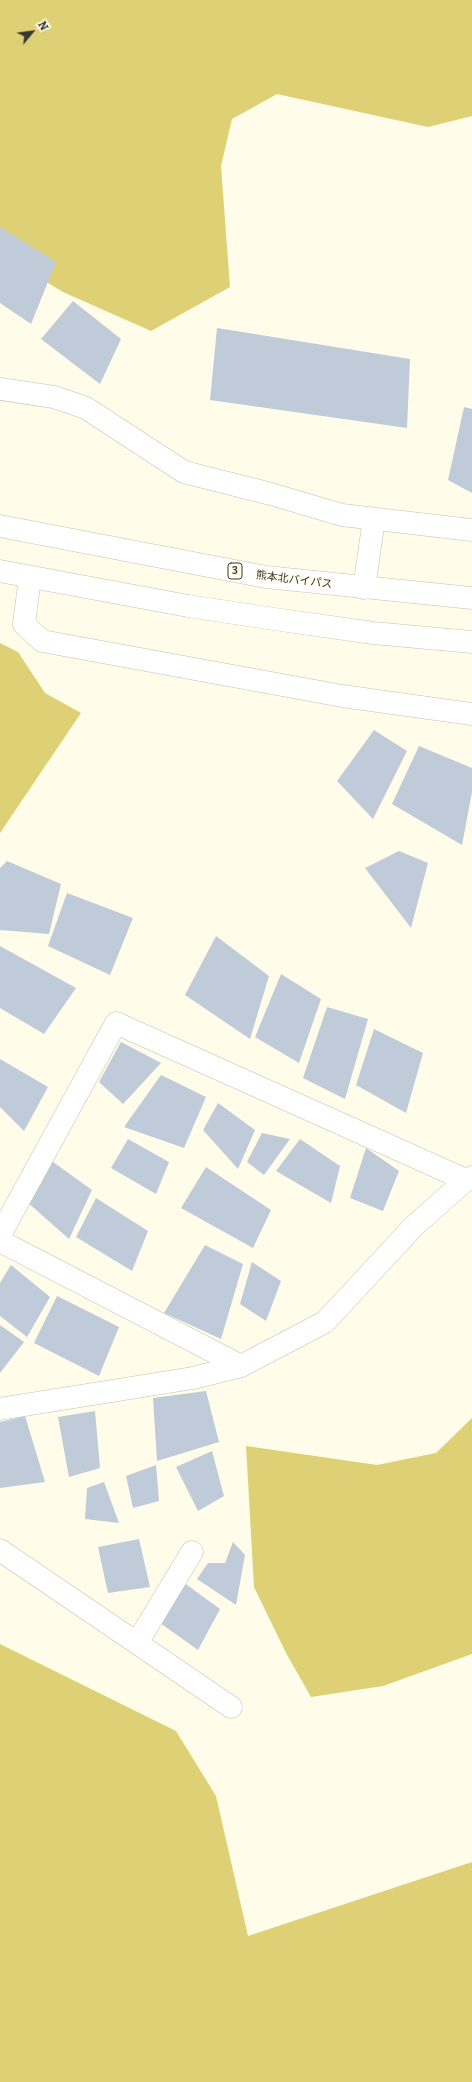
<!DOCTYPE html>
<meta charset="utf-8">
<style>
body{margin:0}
#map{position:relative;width:472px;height:2082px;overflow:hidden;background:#fffcea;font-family:Bitter,serif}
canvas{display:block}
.north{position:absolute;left:12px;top:12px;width:40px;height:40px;-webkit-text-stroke:3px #fffcea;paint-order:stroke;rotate:61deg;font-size:11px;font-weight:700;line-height:16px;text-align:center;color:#383730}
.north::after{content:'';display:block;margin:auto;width:14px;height:18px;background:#383730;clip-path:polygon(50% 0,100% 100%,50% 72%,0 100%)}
</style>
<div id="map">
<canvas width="472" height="2082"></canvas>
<div class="north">N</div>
</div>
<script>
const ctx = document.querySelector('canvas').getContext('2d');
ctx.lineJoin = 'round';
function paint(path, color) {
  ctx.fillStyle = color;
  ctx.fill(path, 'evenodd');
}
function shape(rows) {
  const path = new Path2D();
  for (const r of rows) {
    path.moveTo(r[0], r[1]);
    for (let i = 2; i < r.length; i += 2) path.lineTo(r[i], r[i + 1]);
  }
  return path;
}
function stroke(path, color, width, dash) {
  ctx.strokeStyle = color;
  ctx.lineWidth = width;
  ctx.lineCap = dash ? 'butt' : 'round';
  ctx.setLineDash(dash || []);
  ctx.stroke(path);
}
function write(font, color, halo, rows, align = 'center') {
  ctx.font = font + ' Bitter,"Noto Sans JP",serif';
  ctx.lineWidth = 3;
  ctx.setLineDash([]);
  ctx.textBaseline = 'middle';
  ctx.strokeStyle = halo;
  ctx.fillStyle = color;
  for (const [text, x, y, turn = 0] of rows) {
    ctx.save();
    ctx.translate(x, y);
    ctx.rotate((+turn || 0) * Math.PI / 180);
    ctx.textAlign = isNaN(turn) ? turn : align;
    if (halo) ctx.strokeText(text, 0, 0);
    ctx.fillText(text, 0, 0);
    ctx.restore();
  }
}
const green = shape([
 [0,0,472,0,472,116,428,127,277,94,232,119,221,166,230,287,151,331,63,292,0,254],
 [0,643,18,652,45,693,81,713,0,833],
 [472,1418,472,1654,383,1686,311,1697,286,1653,254,1587,246,1446,377,1465,436,1453],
 [0,1644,176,1731,216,1796,248,1936,472,1862,472,2082,0,2082]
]);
const building = shape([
 [0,227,56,262,31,324,0,303],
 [73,301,121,339,100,384,41,339],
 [217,328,410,359,407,428,210,400],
 [464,407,472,409,472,493,448,480],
 [374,730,407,751,373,819,337,781],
 [419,746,472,768,472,792,462,845,392,804],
 [399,851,428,863,411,928,365,868],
 [7,861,61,884,49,934,0,930,0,868],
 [67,893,133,918,110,975,48,946],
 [216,936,269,976,250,1039,185,995],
 [0,946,76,988,44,1034,0,1008],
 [281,974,321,999,299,1063,255,1037],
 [327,1007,368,1019,345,1099,303,1078],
 [374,1029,423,1053,406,1113,356,1085],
 [121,1042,161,1063,123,1104,99,1082],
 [0,1059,48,1087,24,1131,0,1107],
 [161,1075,206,1097,184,1148,124,1127],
 [218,1103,255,1130,238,1169,203,1130],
 [262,1133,290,1139,264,1175,247,1162],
 [128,1139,169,1162,156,1194,111,1168],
 [300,1139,340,1166,331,1203,276,1171],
 [366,1148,399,1171,383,1211,350,1198],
 [49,1159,92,1190,69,1239,26,1201],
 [206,1167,271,1210,253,1248,181,1208],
 [96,1198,148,1231,132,1271,76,1237],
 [205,1245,243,1264,221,1339,164,1313],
 [252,1262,281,1281,266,1321,240,1304],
 [11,1265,50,1297,27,1337,0,1316,0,1283],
 [57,1296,119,1327,99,1376,34,1343],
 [0,1325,24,1342,0,1373],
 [206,1391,219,1442,157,1461,153,1398],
 [95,1411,100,1468,69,1477,58,1417],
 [25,1416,45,1482,0,1488,0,1422],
 [212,1451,224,1496,198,1511,176,1467],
 [156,1465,159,1501,133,1508,126,1476],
 [104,1482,119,1523,85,1519,87,1488],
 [139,1539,150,1587,108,1593,98,1547],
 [233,1542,245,1555,236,1605,197,1579,208,1563,225,1563],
 [183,1582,220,1609,198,1650,160,1623]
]);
const minor = shape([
 [0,389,54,397,86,408,184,472,271,494,342,515,472,530],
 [30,577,24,624,42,641,342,696,472,714],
 [364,588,374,519],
 [0,1235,116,1023,466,1180],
 [0,1241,241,1366],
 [0,1550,231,1707],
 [137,1643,192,1552]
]);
const tertiary = shape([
 [0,1409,193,1378,241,1366,325,1322,414,1226,466,1180,472,1177]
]);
const trunk = shape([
 [0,526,266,577,472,598],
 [0,571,188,606,281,620,373,633,472,642]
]);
const shields = [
 [235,571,14]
];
const shieldNames = [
 ["3",235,571]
];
const streetNames = [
 ["熊本北バイパス",294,580,7]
];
paint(green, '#ded075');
paint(building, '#bfcbd9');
stroke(minor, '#c3c0af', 23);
stroke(tertiary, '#c3c0af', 23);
stroke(trunk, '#c3c0af', 23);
stroke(minor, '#fff', 22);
stroke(tertiary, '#fff', 22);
stroke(trunk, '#fff', 22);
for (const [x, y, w] of shields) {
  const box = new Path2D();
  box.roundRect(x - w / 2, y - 8, w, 16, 3);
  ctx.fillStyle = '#fffcea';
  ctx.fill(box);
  stroke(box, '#383730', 1);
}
write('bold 10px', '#383730', null, shieldNames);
write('11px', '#383730', '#fffcea', streetNames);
</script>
